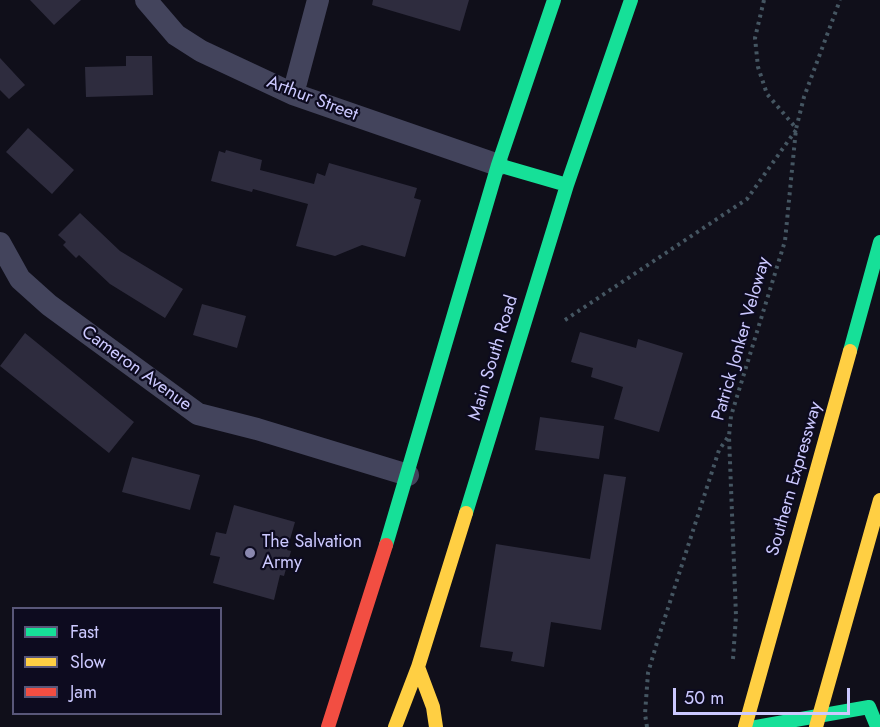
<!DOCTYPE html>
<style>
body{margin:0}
#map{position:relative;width:880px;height:727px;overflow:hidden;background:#100f1a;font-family:Jost,sans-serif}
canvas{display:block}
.legend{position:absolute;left:12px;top:607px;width:210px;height:108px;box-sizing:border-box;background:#0d0b1f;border:2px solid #595779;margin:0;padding:8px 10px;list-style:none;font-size:18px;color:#ccc9ff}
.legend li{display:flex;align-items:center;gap:12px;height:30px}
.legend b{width:30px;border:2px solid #595779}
.scale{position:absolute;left:673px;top:688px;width:177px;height:27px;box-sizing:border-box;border:3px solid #ccc9ff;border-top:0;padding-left:8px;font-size:18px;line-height:21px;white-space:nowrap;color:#ccc9ff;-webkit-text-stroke:4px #0d0b1f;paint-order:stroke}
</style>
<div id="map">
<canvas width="880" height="727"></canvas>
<ul class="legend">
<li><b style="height:8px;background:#16e098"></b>Fast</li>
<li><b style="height:8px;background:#ffcf43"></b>Slow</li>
<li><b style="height:8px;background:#f24e42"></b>Jam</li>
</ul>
<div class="scale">50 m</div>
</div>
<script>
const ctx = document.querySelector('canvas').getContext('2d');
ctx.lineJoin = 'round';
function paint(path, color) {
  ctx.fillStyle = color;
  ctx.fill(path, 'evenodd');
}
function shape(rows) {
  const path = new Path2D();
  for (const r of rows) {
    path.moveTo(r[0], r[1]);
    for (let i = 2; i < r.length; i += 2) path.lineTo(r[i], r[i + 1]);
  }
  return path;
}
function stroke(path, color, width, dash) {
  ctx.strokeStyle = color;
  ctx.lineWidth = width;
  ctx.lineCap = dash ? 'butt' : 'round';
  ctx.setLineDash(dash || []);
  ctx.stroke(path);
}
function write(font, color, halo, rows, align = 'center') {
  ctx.font = font + ' Jost,sans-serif';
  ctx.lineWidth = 4.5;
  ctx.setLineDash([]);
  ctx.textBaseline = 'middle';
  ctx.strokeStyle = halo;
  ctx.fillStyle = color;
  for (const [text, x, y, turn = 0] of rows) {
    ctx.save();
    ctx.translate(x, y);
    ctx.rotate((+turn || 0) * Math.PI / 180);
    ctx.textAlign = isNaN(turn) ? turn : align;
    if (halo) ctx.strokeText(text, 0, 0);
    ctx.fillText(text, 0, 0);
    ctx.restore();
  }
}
const building = shape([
 [30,0,81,0,54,25],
 [373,0,469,0,460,31,372,5],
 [126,56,152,56,153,95,86,97,85,67,126,66],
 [0,58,25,85,9,99,0,90],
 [28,128,74,170,52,194,6,152],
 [226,150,262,160,260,170,314,184,317,173,325,176,329,163,417,188,414,198,421,200,405,257,362,245,335,256,296,246,308,204,253,189,252,192,211,181,219,151,225,153],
 [80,213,120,251,183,289,165,318,110,284,79,255,76,258,63,245,66,242,58,235],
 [202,304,246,316,237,348,193,335],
 [580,332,636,348,638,339,683,353,659,432,614,419,623,387,591,377,593,368,571,362],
 [25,333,134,422,109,453,0,366],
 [540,417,604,426,599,459,535,450],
 [132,457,200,475,190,510,122,492],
 [604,474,626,477,601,630,551,622,544,667,511,661,513,652,480,647,496,544,590,559],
 [234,505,295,522,287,550,291,551,284,576,280,575,274,600,213,583,220,557,210,555,216,532,226,534]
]);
const path = shape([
 [764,0,755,38,758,67,767,94,796,128],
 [565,320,747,199,796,130],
 [733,659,736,616,729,436,731,416,785,241,796,129,804,97,840,0],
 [647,727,645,714,648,673,658,639,719,450,728,437]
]);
const street = shape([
 [146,0,176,35,201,51,293,94,498,165],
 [293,94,318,0],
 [0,243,20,279,49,305,198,414,257,429,408,475]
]);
const fast = shape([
 [498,165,567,185],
 [850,351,880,242],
 [466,513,567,185,631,0],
 [386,545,498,165,554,0],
 [756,727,869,707,876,724,880,727]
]);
const slow = shape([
 [418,667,433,707,436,727],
 [395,727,418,667,466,513],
 [745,727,850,351],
 [816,727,880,500]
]);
const jam = shape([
 [328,727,386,545]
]);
const markers = [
 [250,553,6,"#8a88af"]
];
const streetNames = [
 ["Arthur Street",312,99,21],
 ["Patrick Jonker Veloway",742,339,-74],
 ["Main South Road",494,358,-73],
 ["Cameron Avenue",136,369,36],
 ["Southern Expressway",795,479,-74]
];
const poiNames = [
 ["The Salvation",262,543],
 ["Army",262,564]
];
paint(building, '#2e2c3e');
stroke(path, '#455662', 4, [3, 4.5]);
stroke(street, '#43445c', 22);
stroke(fast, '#16e098', 14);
stroke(slow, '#ffcf43', 14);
stroke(jam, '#f24e42', 14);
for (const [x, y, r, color] of markers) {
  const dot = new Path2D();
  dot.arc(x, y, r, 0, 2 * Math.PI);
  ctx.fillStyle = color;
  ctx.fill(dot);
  stroke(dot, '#0d0b1f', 2);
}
write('18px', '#ccc9ff', '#0d0b1f', streetNames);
write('18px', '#ccc9ff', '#0d0b1f', poiNames, 'left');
</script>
